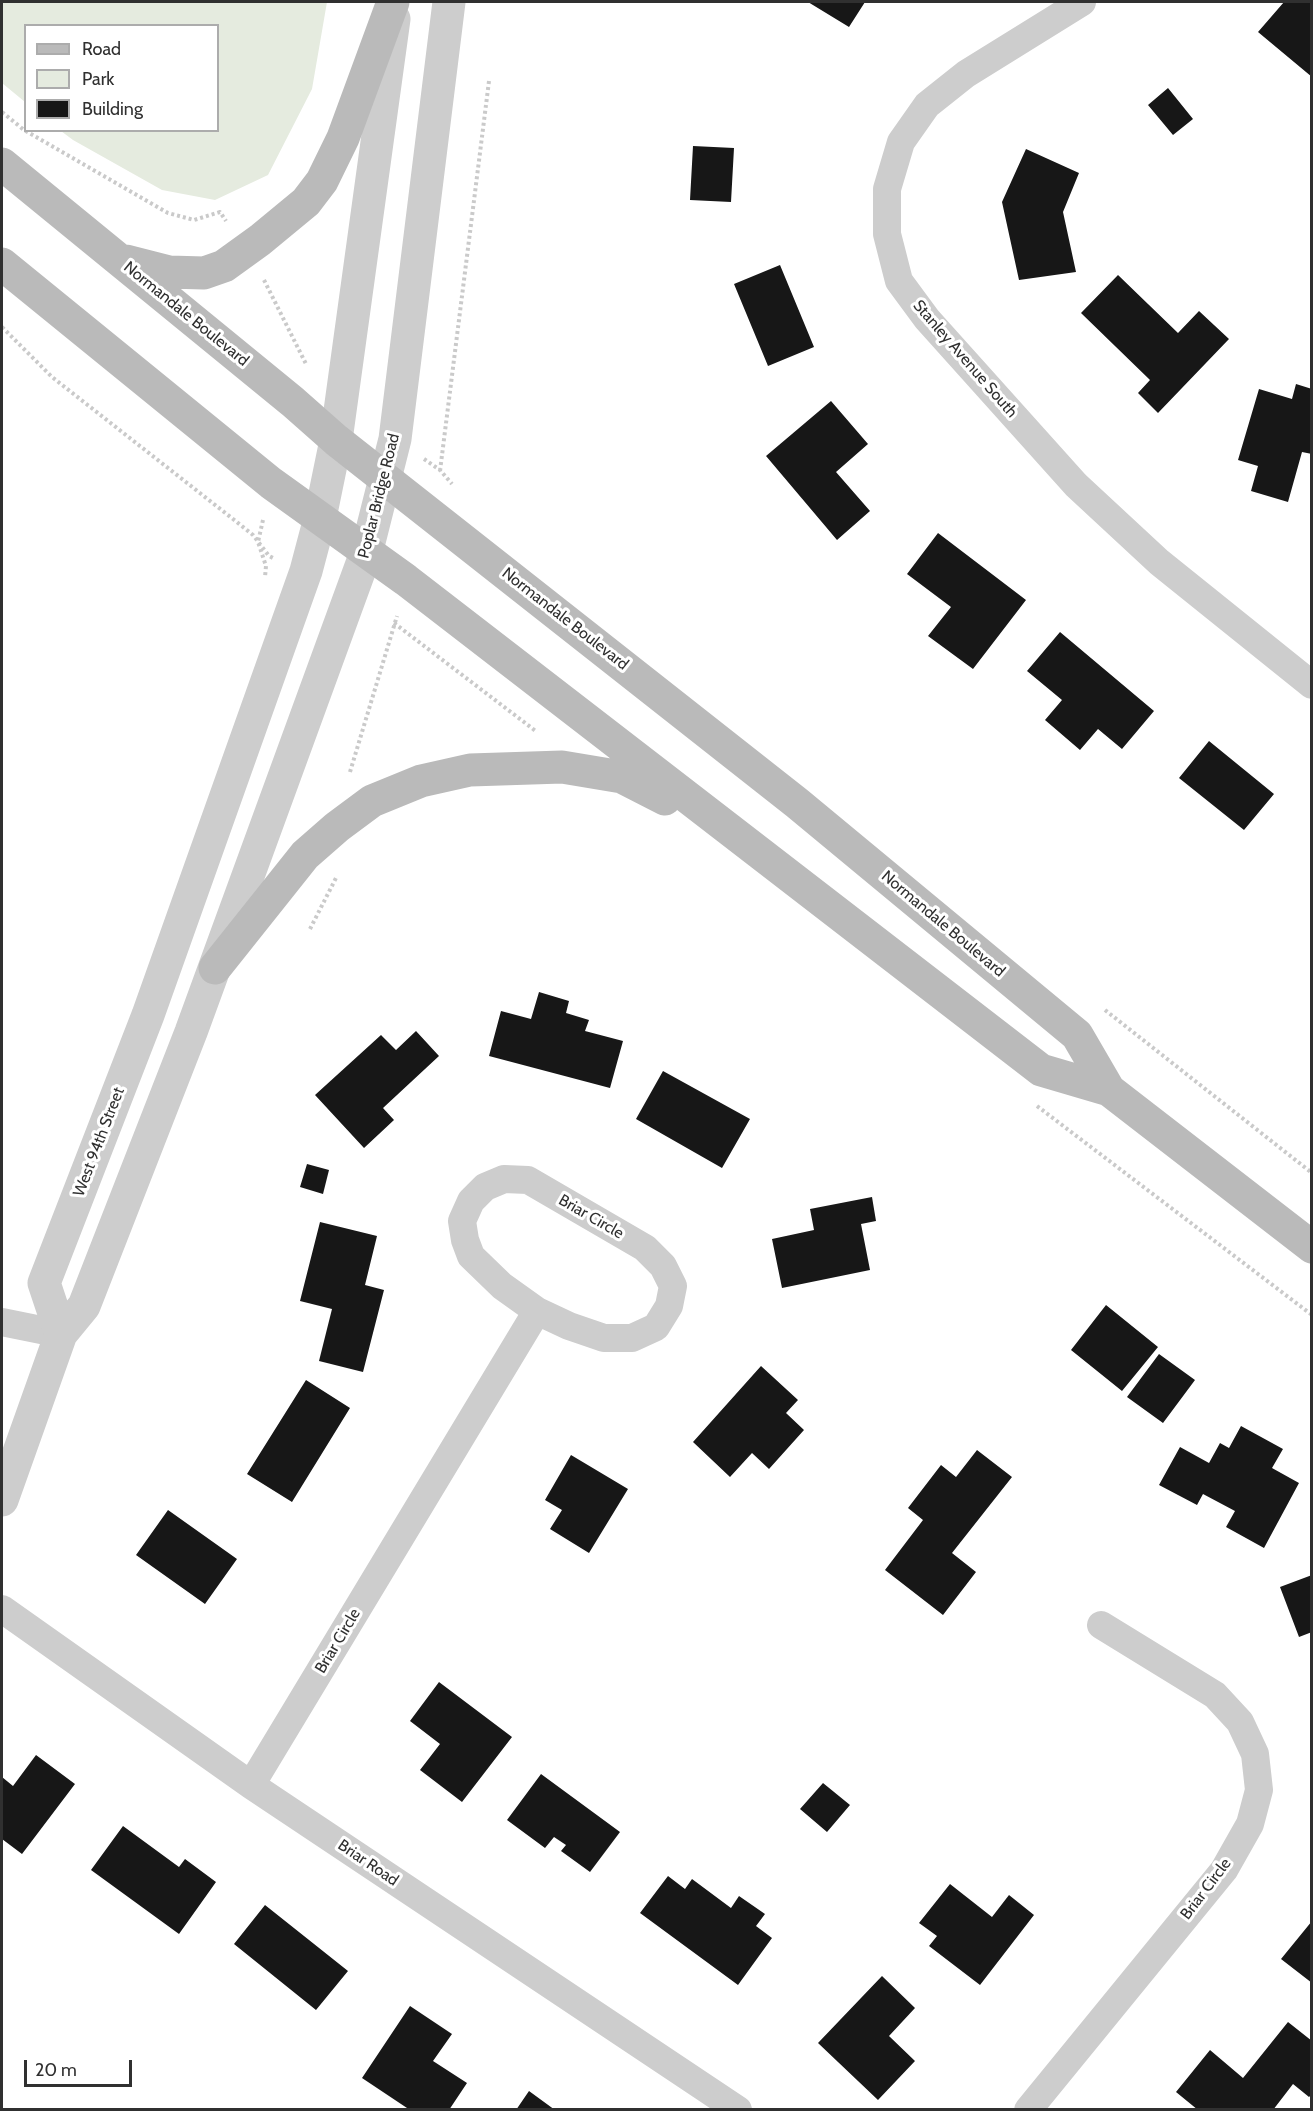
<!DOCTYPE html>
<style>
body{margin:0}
#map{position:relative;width:1313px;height:2111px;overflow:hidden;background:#fff;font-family:Cabin,sans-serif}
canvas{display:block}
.frame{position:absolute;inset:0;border:3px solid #303030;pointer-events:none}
.legend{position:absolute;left:24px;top:24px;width:195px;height:108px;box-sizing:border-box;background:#fff;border:2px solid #acacac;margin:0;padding:8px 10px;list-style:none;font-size:18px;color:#303030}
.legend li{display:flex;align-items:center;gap:12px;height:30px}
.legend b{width:30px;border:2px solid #acacac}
.scale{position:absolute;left:24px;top:2060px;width:108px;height:27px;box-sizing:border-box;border:3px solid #303030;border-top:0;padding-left:8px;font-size:18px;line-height:21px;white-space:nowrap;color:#303030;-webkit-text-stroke:4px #fff;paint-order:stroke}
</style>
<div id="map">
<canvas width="1313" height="2111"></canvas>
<div class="frame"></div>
<ul class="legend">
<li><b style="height:8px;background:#bababa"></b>Road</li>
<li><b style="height:16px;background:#e5ebdf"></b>Park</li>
<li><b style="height:16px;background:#171717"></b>Building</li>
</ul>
<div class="scale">20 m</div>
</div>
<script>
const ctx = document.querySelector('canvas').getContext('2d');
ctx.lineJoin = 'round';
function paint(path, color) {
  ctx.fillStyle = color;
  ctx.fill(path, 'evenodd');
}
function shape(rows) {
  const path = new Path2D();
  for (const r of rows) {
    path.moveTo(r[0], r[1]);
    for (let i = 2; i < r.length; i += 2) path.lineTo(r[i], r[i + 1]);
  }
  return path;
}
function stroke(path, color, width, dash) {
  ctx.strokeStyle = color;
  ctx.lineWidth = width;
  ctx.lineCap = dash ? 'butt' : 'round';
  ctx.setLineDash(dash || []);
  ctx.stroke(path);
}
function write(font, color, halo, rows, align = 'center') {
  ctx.font = font + ' Cabin,sans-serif';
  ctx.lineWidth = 6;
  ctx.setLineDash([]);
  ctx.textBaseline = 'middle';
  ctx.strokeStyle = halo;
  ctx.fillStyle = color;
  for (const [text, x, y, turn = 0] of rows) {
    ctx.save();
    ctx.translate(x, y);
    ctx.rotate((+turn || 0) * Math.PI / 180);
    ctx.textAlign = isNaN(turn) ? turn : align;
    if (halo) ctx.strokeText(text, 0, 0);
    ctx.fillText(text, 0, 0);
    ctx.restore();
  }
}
const green = shape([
 [2,2,327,2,312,89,268,175,215,200,162,190,73,140,61,131,218,130,218,26,26,26,25,102,2,83]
]);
const building = shape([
 [808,2,865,2,849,27],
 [1284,2,1309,2,1312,4,1312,77,1258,32],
 [1168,88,1193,119,1173,135,1148,105],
 [693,146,734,148,731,202,690,200],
 [1026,149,1079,173,1063,212,1076,272,1019,280,1002,202],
 [780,265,814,347,768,366,734,284],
 [1118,275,1178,333,1199,311,1229,339,1158,413,1138,393,1150,380,1081,313],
 [1296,384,1312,389,1312,454,1302,452,1288,502,1251,491,1258,466,1238,460,1259,389,1292,399],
 [831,401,868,444,836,472,870,511,837,540,766,456],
 [938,533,1026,600,973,669,928,636,951,607,907,574],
 [1060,632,1154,711,1122,749,1098,729,1080,750,1045,720,1062,700,1027,671],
 [1209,741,1274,794,1244,830,1179,778],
 [539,992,569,1001,566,1013,589,1020,585,1031,623,1041,610,1088,489,1056,501,1011,531,1019],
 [416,1031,439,1056,383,1108,394,1120,364,1148,315,1095,381,1035,396,1050],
 [663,1071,750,1119,722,1168,636,1119],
 [307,1164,329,1170,323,1194,300,1187],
 [872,1197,876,1221,861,1224,870,1270,782,1288,772,1239,814,1230,810,1209],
 [320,1222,377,1236,365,1285,384,1290,363,1372,319,1361,332,1309,300,1301],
 [1106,1305,1158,1347,1122,1391,1071,1350],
 [1159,1354,1195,1380,1163,1423,1127,1397],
 [761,1366,798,1400,786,1413,804,1430,769,1469,752,1453,730,1477,693,1442],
 [306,1380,350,1408,292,1502,247,1474],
 [1241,1426,1283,1449,1272,1468,1299,1483,1264,1548,1226,1527,1235,1511,1203,1494,1197,1505,1159,1485,1180,1447,1209,1463,1220,1443,1229,1448],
 [977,1450,1012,1477,952,1553,976,1572,943,1615,885,1570,923,1520,908,1508,941,1465,956,1477],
 [571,1455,628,1489,589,1553,550,1529,562,1510,545,1500],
 [168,1510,237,1559,205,1604,136,1555],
 [1312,1575,1312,1632,1299,1637,1280,1587],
 [439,1682,512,1737,462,1802,420,1770,440,1744,410,1721],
 [36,1755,75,1784,22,1854,2,1839,2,1777,13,1786],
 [541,1774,620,1832,590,1872,561,1851,566,1845,554,1837,545,1848,507,1820],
 [823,1783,850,1805,827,1832,800,1809],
 [123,1826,179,1867,185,1859,216,1882,179,1934,91,1870],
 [668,1876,685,1889,692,1879,731,1908,739,1896,765,1914,756,1926,772,1938,738,1985,640,1913],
 [950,1884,992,1917,1009,1895,1034,1915,980,1985,929,1946,937,1936,919,1923],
 [265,1905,348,1971,316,2010,234,1944],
 [1312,1921,1312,1983,1281,1959],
 [882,1976,915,2008,889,2036,915,2061,878,2100,818,2043],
 [410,2006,452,2034,433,2061,467,2083,449,2110,410,2110,362,2078],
 [1288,2022,1312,2041,1312,2094,1309,2097,1293,2084,1273,2110,1198,2110,1176,2092,1210,2050,1243,2078],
 [529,2091,555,2110,516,2110]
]);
const path = shape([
 [2,112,24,130,168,213,194,220,220,212,226,221],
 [264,280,306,364],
 [2,327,52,377,233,519,253,535,269,556,275,559],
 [424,459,440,470,452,484],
 [440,471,489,81],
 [263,520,258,542,266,566,265,577],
 [394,623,537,732],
 [350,772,397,616],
 [310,929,337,876],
 [1105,1010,1312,1173],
 [1037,1106,1312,1315]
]);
const minor = shape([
 [1082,2,966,74,927,105,901,142,887,189,887,234,899,281,927,319,1076,485,1159,562,1312,685],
 [504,1179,528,1180,645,1248,663,1266,673,1286,669,1306,656,1327,632,1338,604,1338,569,1326,537,1311,502,1286,471,1256,465,1240,462,1221,471,1201,485,1187,504,1179],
 [2,1322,61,1334],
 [2,1609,251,1785,738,2110],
 [251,1785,537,1311],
 [1028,2110,1224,1870,1250,1824,1259,1790,1255,1754,1240,1722,1215,1695,1101,1625]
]);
const tertiary = shape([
 [61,1334,44,1283,148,1015,306,571,320,518,336,440,394,19],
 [2,1500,61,1334,84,1306,191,1032,367,550,395,439,449,2]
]);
const secondary = shape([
 [2,164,293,402,336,440,797,803,1077,1035,1109,1090],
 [126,261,169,272,204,273,224,266,260,240,306,202,322,181,343,138,393,2],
 [2,264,271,483,406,580,1041,1070,1109,1090,1312,1247],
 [215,968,305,855,337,827,372,801,421,781,470,770,562,767,622,777,665,799]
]);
const streetNames = [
 ["Normandale Boulevard",186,314,39],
 ["Stanley Avenue South",965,359,49],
 ["Poplar Bridge Road",379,496,-76],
 ["Normandale Boulevard",565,619,38],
 ["Normandale Boulevard",943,924,40],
 ["West 94th Street",99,1142,-69],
 ["Briar Circle",591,1217,30],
 ["Briar Circle",338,1641,-59],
 ["Briar Road",368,1863,34],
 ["Briar Circle",1206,1889,-53]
];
paint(green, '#e5ebdf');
paint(building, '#171717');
stroke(path, '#cacaca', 4, [3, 3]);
stroke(minor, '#cdcdcd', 28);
stroke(tertiary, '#cdcdcd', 33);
stroke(secondary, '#bababa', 33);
write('16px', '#303030', '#fff', streetNames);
</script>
